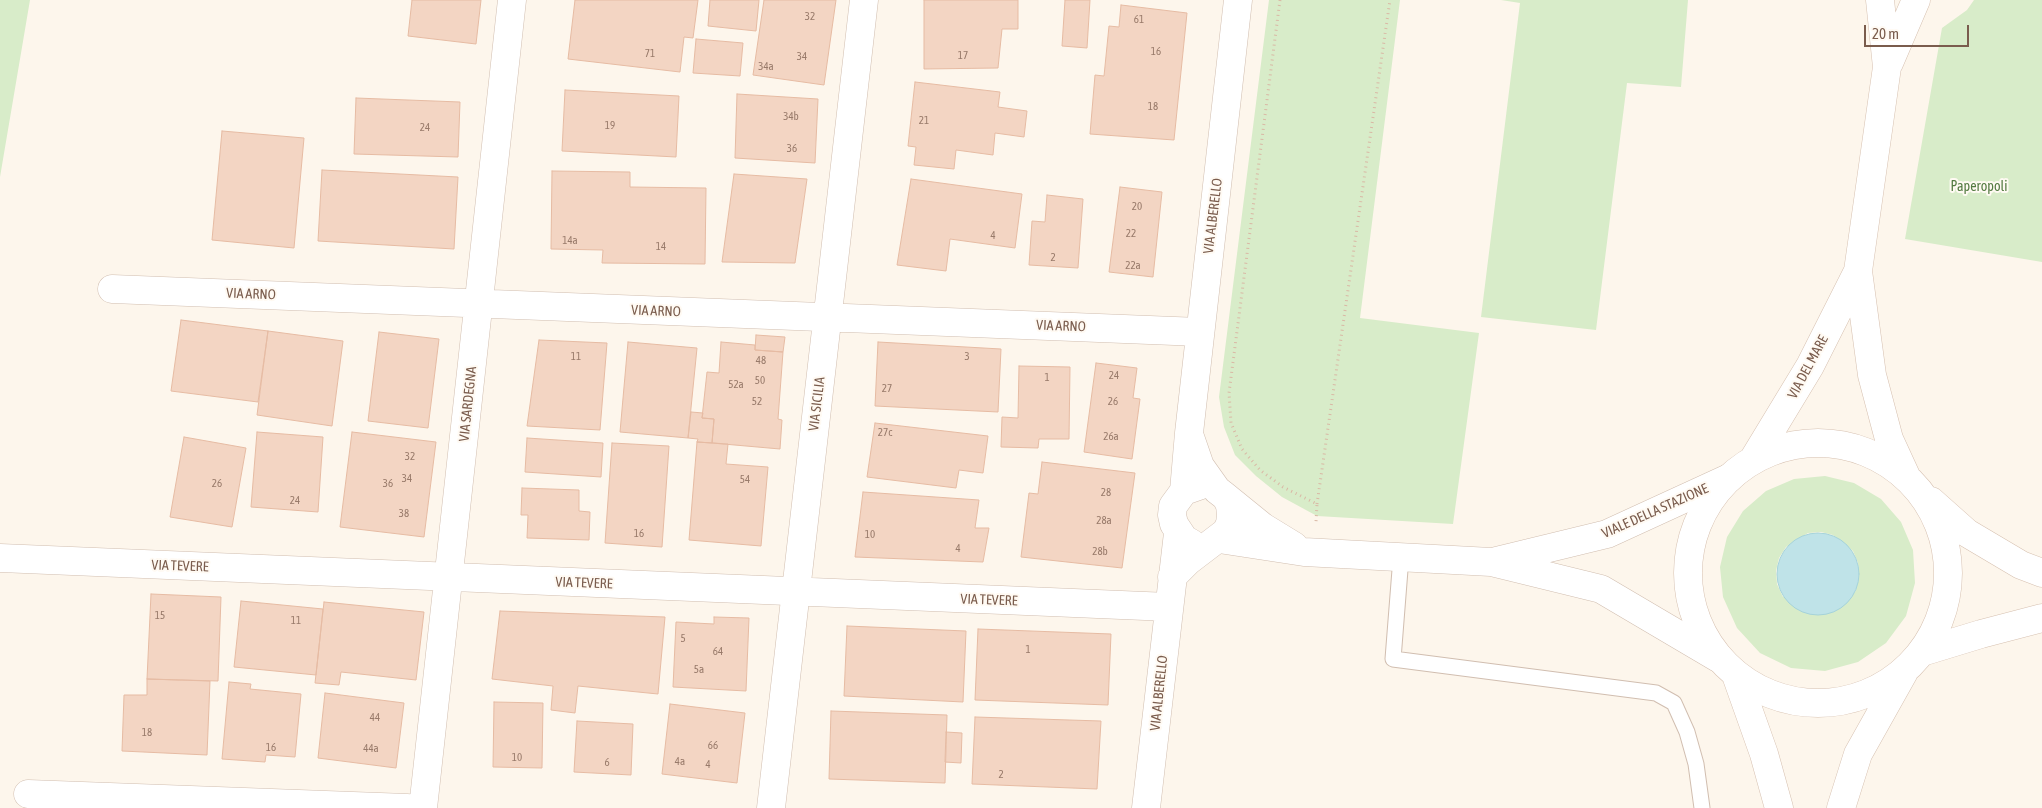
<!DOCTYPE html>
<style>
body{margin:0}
#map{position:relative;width:2042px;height:808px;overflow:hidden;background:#fdf6ec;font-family:"Asap Condensed",sans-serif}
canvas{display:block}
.scale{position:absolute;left:1864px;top:25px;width:105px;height:22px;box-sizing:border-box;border:2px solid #7a5c4d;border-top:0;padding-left:6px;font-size:15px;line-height:18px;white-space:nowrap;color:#7a5c4d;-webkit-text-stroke:4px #fffaf3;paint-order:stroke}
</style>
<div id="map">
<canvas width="2042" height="808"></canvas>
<div class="scale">20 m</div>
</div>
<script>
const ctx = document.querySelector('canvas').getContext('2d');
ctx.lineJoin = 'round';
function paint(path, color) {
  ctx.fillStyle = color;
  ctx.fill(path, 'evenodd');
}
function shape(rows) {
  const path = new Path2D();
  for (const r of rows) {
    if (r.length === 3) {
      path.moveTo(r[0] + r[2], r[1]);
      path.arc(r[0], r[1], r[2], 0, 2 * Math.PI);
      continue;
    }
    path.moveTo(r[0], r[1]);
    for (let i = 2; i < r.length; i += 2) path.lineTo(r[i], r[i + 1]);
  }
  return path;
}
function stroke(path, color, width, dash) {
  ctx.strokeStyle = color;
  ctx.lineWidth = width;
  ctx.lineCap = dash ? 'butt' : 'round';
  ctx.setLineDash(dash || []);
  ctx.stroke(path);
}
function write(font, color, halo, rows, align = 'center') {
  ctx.font = font + ' "Asap Condensed",sans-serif';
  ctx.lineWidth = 4;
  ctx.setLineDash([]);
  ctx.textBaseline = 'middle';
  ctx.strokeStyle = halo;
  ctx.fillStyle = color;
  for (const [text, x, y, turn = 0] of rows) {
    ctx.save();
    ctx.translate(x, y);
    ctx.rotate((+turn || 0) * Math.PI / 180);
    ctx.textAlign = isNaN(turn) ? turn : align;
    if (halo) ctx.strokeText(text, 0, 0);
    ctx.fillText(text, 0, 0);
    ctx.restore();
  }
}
const green = shape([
 [0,0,30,0,0,177],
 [1269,0,1400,0,1360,318,1479,333,1453,524,1317,516,1282,497,1256,476,1235,455,1224,427,1219,397],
 [1501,0,1688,0,1681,87,1627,83,1596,330,1481,317,1520,3],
 [1974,0,2042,0,2042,262,1905,239,1942,28,1967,10],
 [1825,476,1854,483,1881,499,1901,522,1913,550,1915,583,1906,616,1886,643,1858,662,1825,671,1791,668,1760,653,1737,628,1723,597,1720,567,1727,537,1743,511,1766,491,1794,479],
 [1821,532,1833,535,1853,551,1858,563,1859,578,1855,592,1783,597,1777,584,1776,571,1779,558,1786,547,1808,533]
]);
const water = shape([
 [1818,574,41]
]);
const building = shape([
 [412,0,481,0,476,44,408,36,412,0],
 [575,0,698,0,693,38,684,37,680,72,568,59,575,0],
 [710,0,759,0,756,31,708,26,710,0],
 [764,0,836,0,824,85,753,75,764,0],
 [924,0,1018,0,1018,29,1002,29,998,68,924,69,924,0],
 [1065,0,1090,0,1087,48,1062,46,1065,0],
 [1121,5,1187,13,1174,140,1090,134,1095,75,1104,76,1109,26,1119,27,1121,5],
 [696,39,743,43,740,76,693,73,696,39],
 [915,82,1000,92,998,107,1027,111,1024,137,995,133,993,155,956,150,954,169,914,165,916,147,908,146,915,82],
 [565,90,679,96,676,157,562,151,565,90],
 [737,94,818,99,815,163,735,158,737,94],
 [356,98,460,102,458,157,354,154,356,98],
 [222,131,304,138,294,248,212,240,222,131],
 [322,170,458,177,454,249,318,241,322,170],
 [552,171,630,172,630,187,706,188,705,264,602,263,603,250,551,249,552,171],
 [734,174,807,179,795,263,722,262,734,174],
 [911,179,1022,194,1015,248,950,239,946,271,897,265,911,179],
 [1120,187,1162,192,1153,277,1109,272,1120,187],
 [1047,195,1083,199,1078,268,1029,265,1032,221,1045,222,1047,195],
 [181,320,268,331,258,402,171,391,181,320],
 [268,331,343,341,332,426,257,415,268,331],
 [379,332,439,339,428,428,368,421,379,332],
 [756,335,785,337,783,352,755,350,756,335],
 [539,340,607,343,600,430,527,426,539,340],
 [628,342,697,348,688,438,620,432,628,342],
 [721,342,755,345,755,350,783,352,778,419,782,420,780,449,712,443,714,419,702,418,707,372,719,373,721,342],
 [878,342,1001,349,998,412,875,406,878,342],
 [1096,363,1137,368,1133,398,1140,399,1132,459,1084,452,1096,363],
 [1019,366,1070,367,1069,439,1039,439,1038,448,1001,447,1002,417,1018,418,1019,366],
 [691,412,703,413,702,418,714,419,712,443,697,442,698,439,688,438,691,412],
 [875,423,988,436,983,473,959,470,956,488,867,477,875,423],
 [257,432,323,437,318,512,251,507,257,432],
 [352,432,436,442,424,537,340,527,352,432],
 [184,437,246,448,232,527,170,517,184,437],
 [527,438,603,443,601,477,525,472,527,438],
 [697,442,728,444,726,464,768,467,761,546,689,540,697,442],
 [612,443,669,446,662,547,605,543,612,443],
 [1042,462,1135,473,1122,568,1021,557,1029,493,1038,494,1042,462],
 [522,488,579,490,579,511,590,512,589,540,527,538,528,515,521,515,522,488],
 [863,492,979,500,975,528,989,528,983,562,855,557,863,492],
 [151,594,221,597,218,681,147,679,151,594],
 [241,601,323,609,316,675,234,667,241,601],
 [324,602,424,612,416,680,341,672,339,685,315,683,324,602],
 [500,611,665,617,658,694,578,686,575,713,551,710,553,686,492,679,500,611],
 [714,617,749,618,746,691,673,687,676,622,714,624,714,617],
 [847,626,966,631,963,702,844,696,847,626],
 [978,629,1111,634,1108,705,975,700,978,629],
 [147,679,210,681,207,755,122,751,124,695,147,695,147,679],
 [229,682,251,684,250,689,301,694,295,757,266,755,265,762,222,759,229,682],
 [325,693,404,703,396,768,318,758,325,693],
 [494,702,543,703,542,768,493,767,494,702],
 [670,704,745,713,737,783,662,774,670,704],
 [831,711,947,715,945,783,829,779,831,711],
 [975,717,1101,721,1097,789,972,784,975,717],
 [577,721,633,724,631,775,574,772,577,721],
 [946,732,962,733,961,763,945,762,946,732]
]);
const path = shape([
 [1280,0,1229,393,1231,423,1242,449,1260,470,1283,487,1317,504,1316,522],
 [1317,504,1390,0]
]);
const lane = shape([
 [1401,557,1393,659,1656,693,1674,703,1687,732,1696,764,1702,808]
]);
const street = shape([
 [112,289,1200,332],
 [1184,491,1189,433,1238,0],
 [1226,497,1263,527,1294,546],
 [1219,539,1304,552,1491,562,1601,589,1718,658],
 [1191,543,1184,539,1174,524,1172,515,1173,506,1184,491,1201,485],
 [0,558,1169,607],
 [1496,561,1607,534,1729,478],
 [1172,577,1188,561,1226,532,1230,524,1231,515,1230,505,1226,497,1217,490,1200,466,1190,437],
 [28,794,407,808],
 [423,808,512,0],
 [771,808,864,0],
 [1146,808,1178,533]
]);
const secondary = shape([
 [1880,0,1887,67,1858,271,1872,375,1889,439,1906,476],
 [1889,63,1916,0],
 [1818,573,130],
 [1753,460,1810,366,1858,271],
 [1931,501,1967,533,2021,565,2042,573],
 [1922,652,1981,634,2042,618],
 [1736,675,1764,754,1779,808],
 [1841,808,1858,754,1904,672]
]);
const numberNames = [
 ["32",810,17],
 ["61",1139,20],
 ["16",1156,52],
 ["71",650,54],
 ["17",963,56],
 ["34",802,57],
 ["34a",766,67],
 ["18",1153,107],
 ["34b",791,117],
 ["21",924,121],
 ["19",610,126],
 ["24",425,128],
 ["36",792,149],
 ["20",1137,207],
 ["22",1131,234],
 ["4",993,236],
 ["14a",570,241],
 ["14",661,247],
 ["2",1053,258],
 ["22a",1133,266],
 ["11",576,357],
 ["3",967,357],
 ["48",761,361],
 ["24",1114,376],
 ["1",1047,378],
 ["50",760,381],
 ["52a",736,385],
 ["27",887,389],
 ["52",757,402],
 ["26",1113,402],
 ["27c",885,433],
 ["26a",1111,437],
 ["32",410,457],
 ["34",407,479],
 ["54",745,480],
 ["26",217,484],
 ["36",388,484],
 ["28",1106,493],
 ["24",295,501],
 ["38",404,514],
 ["28a",1104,521],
 ["16",639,534],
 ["10",870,535],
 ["4",958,549],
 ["28b",1100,552],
 ["15",160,616],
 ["11",296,621],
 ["5",683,639],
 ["1",1028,650],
 ["64",718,652],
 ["5a",699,670],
 ["44",375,718],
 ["18",147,733],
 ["66",713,746],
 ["16",271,748],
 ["44a",371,749],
 ["10",517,758],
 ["4a",680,762],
 ["6",607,763],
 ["4",708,765],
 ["2",1001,775]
];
const parkNames = [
 ["Paperopoli",1979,187]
];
const streetNames = [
 ["VIA ALBERELLO",1213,216,-83],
 ["VIA ARNO",251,294,2],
 ["VIA ARNO",656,311,2],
 ["VIA ARNO",1061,326,2],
 ["VIA DEL MARE",1808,367,-62],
 ["VIA SARDEGNA",468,404,-84],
 ["VIA SICILIA",817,404,-83],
 ["VIALE DELLA STAZIONE",1655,511,-24],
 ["VIA TEVERE",180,566,2],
 ["VIA TEVERE",584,583,2],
 ["VIA TEVERE",989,600,2],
 ["VIA ALBERELLO",1159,693,-84]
];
paint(green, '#d8ecc9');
paint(water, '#bfe3e8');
stroke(water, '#a5d3da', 1);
paint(building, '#f3d5c3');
stroke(building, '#e6bba3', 1);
stroke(lane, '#d1beb0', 17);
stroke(street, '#d1beb0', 29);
stroke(secondary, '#d6c0b0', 29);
stroke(path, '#d9b8a5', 3, [1, 4]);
stroke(lane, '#fff', 15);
stroke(street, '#fff', 28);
stroke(secondary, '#fff', 28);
write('11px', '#987a6a', null, numberNames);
write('14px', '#537a41', '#fffaf3', parkNames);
write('14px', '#7a5c4d', '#fffaf3', streetNames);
</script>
